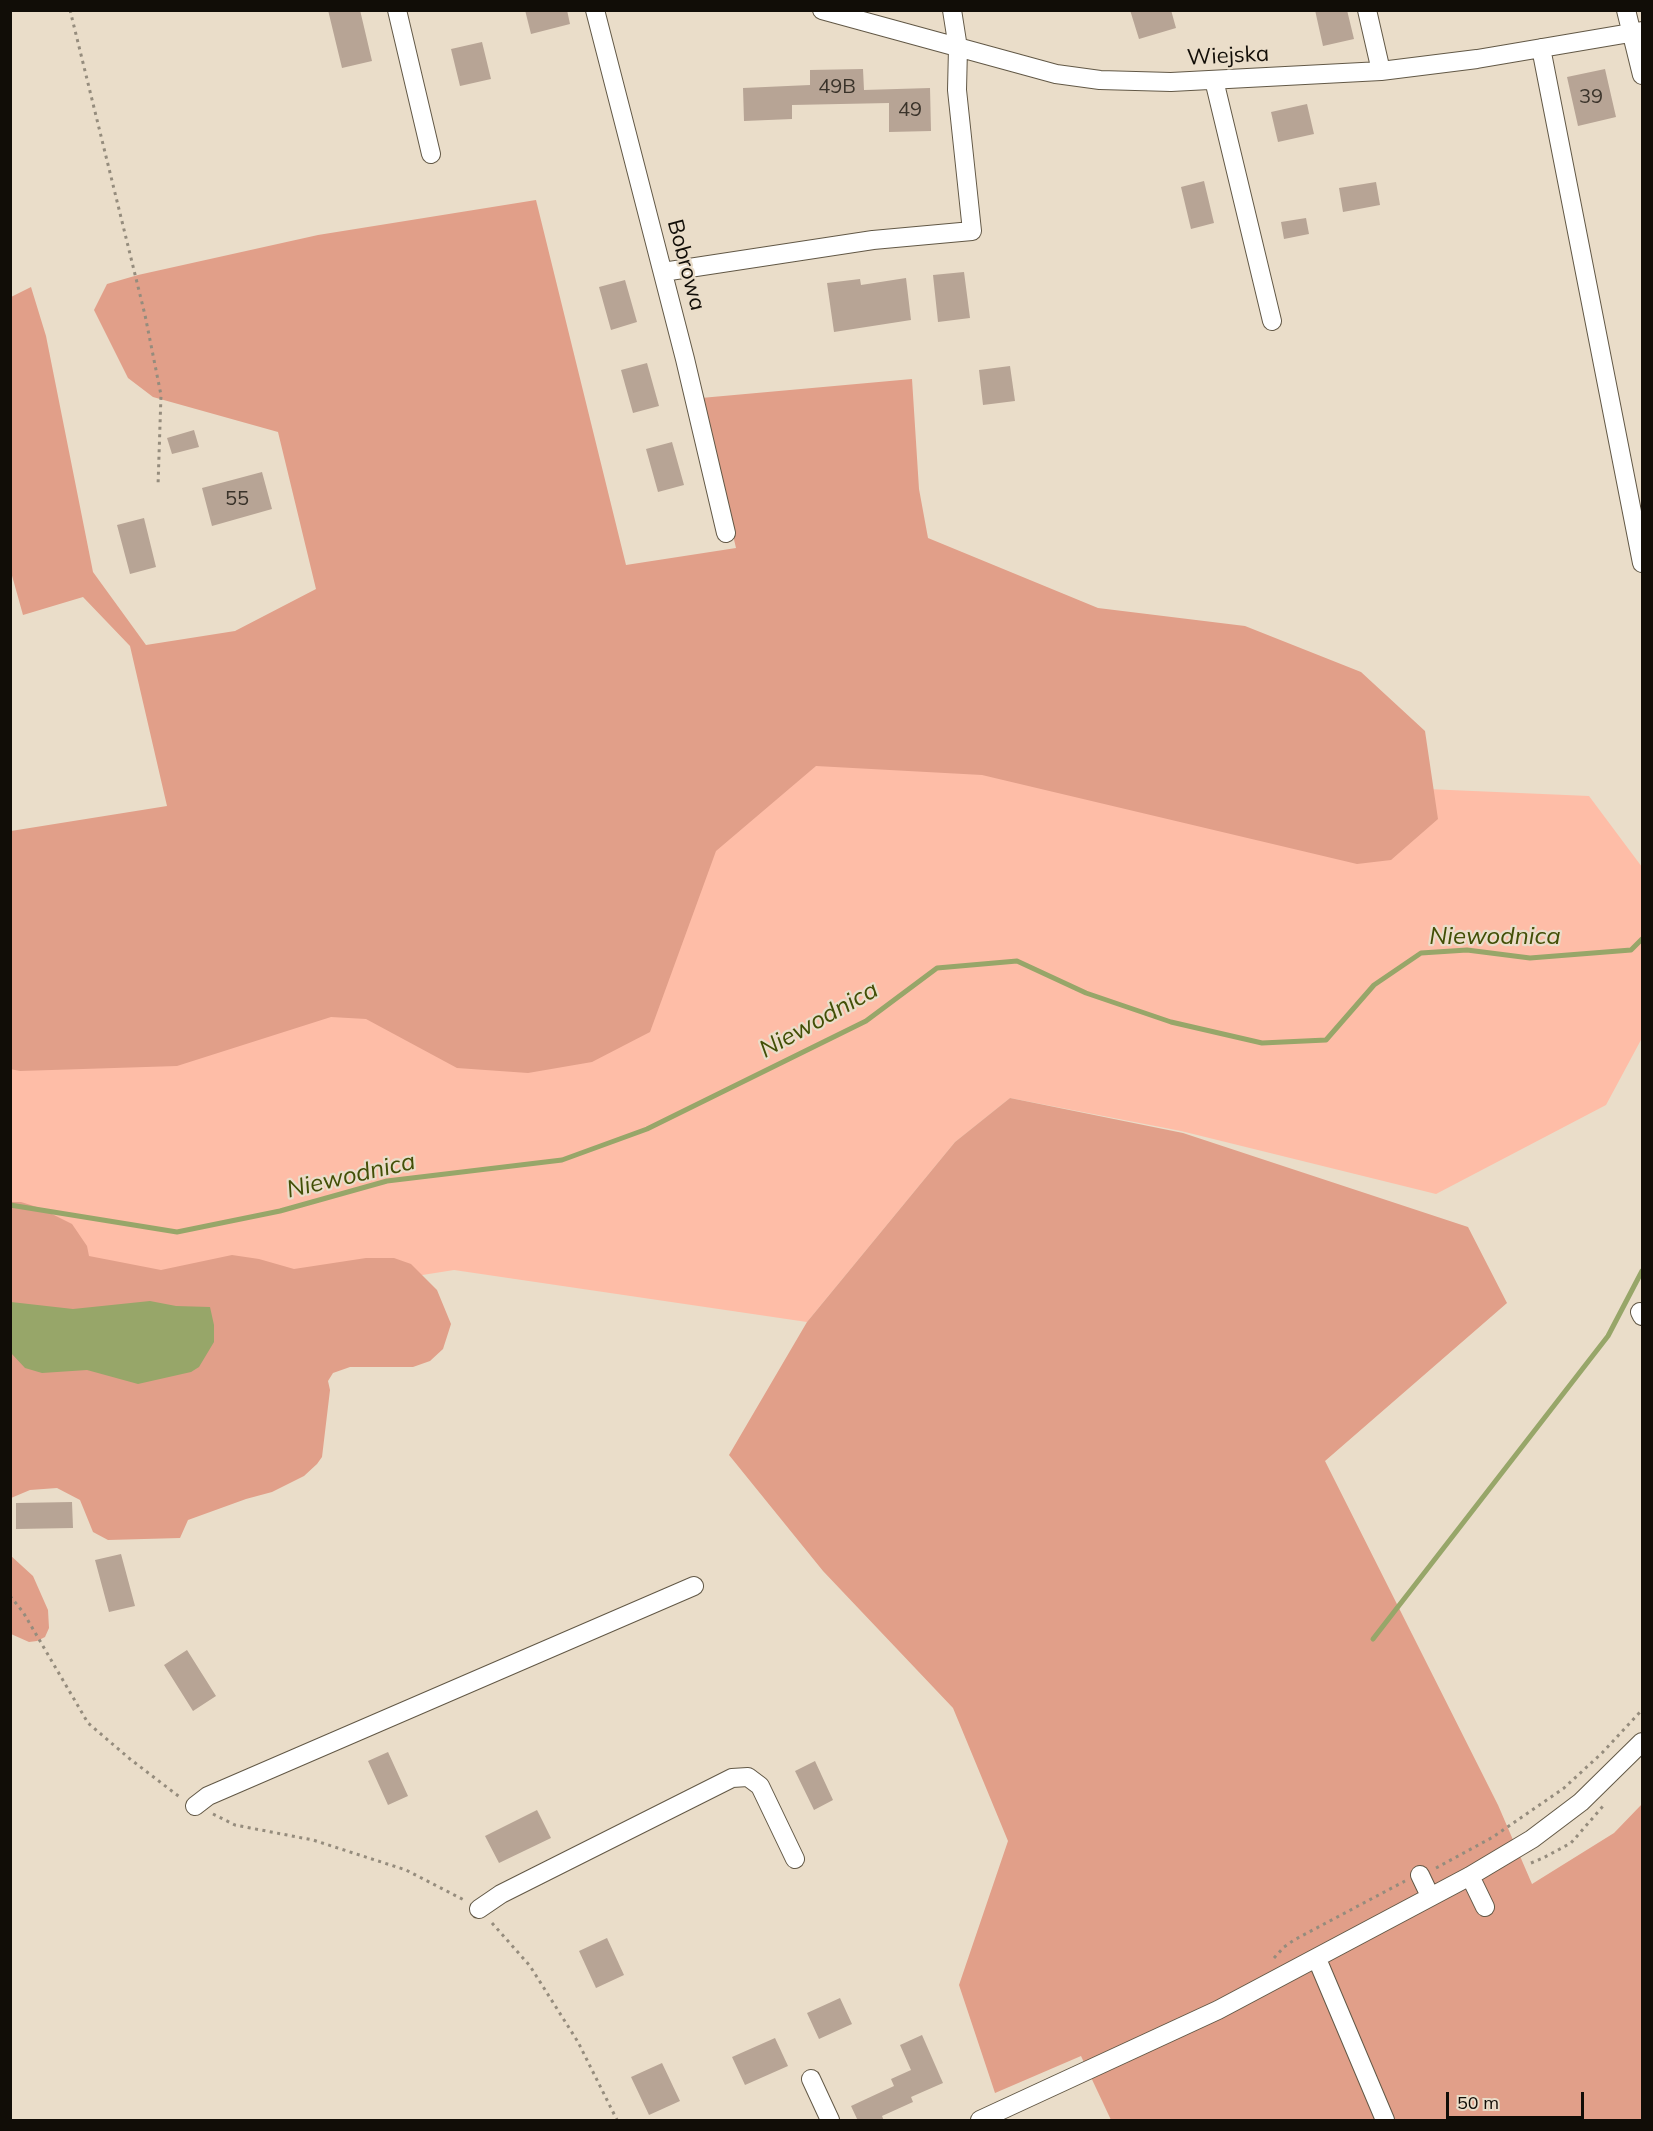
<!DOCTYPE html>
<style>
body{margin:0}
#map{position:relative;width:1653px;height:2131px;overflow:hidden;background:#eaddc9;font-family:Mulish,sans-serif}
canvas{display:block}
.frame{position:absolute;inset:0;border:12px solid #110d07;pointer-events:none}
.scale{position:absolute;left:1446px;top:2092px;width:138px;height:27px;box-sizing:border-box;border:3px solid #110d07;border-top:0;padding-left:8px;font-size:18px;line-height:21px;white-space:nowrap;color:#110d07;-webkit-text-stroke:4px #eaddc9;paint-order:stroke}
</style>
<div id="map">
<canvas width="1653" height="2131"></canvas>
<div class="frame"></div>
<div class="scale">50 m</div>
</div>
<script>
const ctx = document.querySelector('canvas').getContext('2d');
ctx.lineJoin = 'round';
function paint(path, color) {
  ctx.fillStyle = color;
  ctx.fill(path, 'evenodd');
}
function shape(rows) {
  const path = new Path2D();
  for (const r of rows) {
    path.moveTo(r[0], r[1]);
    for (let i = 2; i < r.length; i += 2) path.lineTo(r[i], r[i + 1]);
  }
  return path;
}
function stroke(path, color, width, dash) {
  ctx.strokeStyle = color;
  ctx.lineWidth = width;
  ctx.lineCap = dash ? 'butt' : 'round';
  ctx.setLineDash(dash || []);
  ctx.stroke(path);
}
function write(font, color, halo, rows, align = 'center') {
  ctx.font = font + ' Mulish,sans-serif';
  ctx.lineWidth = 4.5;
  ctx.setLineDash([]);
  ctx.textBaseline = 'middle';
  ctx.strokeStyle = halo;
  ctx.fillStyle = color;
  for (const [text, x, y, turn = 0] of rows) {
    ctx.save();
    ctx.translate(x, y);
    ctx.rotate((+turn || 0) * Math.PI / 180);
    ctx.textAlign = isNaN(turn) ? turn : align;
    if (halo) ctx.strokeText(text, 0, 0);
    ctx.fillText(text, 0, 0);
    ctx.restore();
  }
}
const green = shape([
 [908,670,1241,781,1589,796,1642,867,1642,1038,1606,1105,1436,1194,1181,1131,1010,1098,955,1142,807,1322,454,1270,277,1298,11,1290,10,929]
]);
const forest = shape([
 [536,200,626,565,736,548,701,398,912,379,919,489,928,538,1098,608,1245,626,1361,672,1425,731,1438,819,1391,860,1357,864,982,775,816,766,716,851,650,1032,592,1062,528,1073,457,1068,366,1019,331,1017,177,1066,20,1071,10,1069,11,831,167,806,130,646,83,597,23,615,11,572,11,297,31,287,46,336,93,572,146,645,235,631,316,589,278,432,153,397,128,378,94,310,107,284,138,275,318,235],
 [1010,1098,1183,1133,1468,1227,1507,1303,1325,1461,1498,1805,1532,1884,1614,1833,1642,1804,1642,2120,1111,2120,1081,2056,995,2093,959,1985,1008,1841,953,1708,823,1571,729,1455,807,1322,955,1142],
 [11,1202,21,1202,40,1208,72,1224,87,1246,89,1256,161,1270,232,1255,259,1259,294,1269,366,1258,394,1258,411,1264,437,1290,451,1324,443,1349,430,1361,413,1367,350,1367,333,1373,328,1381,330,1390,322,1457,317,1464,304,1476,272,1492,246,1499,188,1520,180,1538,108,1540,93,1532,80,1500,57,1488,30,1490,11,1498],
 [10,1555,33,1576,48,1610,49,1628,45,1637,37,1641,29,1642,11,1634]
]);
const water = shape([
 [150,1301,176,1306,210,1307,214,1325,214,1342,199,1367,191,1372,138,1384,87,1370,42,1373,25,1368,11,1353,11,1302,73,1309]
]);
const stream = shape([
 [10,1205,177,1232,280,1211,387,1181,562,1160,647,1129,866,1021,937,968,1017,961,1086,993,1171,1022,1262,1043,1326,1040,1374,985,1421,953,1467,950,1530,958,1631,950,1642,939],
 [1373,1639,1608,1336,1642,1271]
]);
const building = shape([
 [328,10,360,10,372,61,342,68],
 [525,10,567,10,570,24,531,34],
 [1130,10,1171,10,1176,28,1139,39],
 [1315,10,1347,10,1354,39,1323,46],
 [482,42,491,79,460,86,451,49],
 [863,69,864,90,930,88,931,131,889,132,889,103,792,105,792,119,744,121,743,88,810,85,810,70],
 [1605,69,1616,117,1578,126,1567,77],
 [1307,104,1314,134,1278,142,1271,112],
 [1204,181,1214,223,1191,229,1181,187],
 [1376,182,1380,205,1343,212,1339,188],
 [1306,218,1309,234,1284,239,1281,222],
 [964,272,970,318,938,322,933,275],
 [906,278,911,320,834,332,827,283,860,279,861,285],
 [625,280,637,322,611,330,599,287],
 [647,363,659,406,633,413,621,370],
 [1010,366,1015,401,983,405,979,370],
 [194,430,199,447,172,454,167,438],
 [672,442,684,485,658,492,646,449],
 [262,472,272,509,212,526,202,488],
 [144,518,156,567,130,574,117,525],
 [72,1502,73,1528,16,1529,16,1503],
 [121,1554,135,1606,109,1612,95,1560],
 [187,1650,216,1696,193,1711,164,1665],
 [388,1752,408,1796,388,1805,368,1761],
 [815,1761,833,1800,814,1810,795,1771],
 [537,1810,551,1838,499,1863,485,1836],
 [607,1938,624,1975,596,1988,579,1951],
 [840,1998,852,2024,819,2039,807,2013],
 [922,2035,943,2083,911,2097,913,2102,882,2116,884,2121,858,2121,851,2106,894,2086,891,2079,911,2070,900,2045],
 [775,2038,788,2066,745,2085,732,2057],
 [662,2063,680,2101,649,2115,631,2077]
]);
const path = shape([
 [70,10,145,315,161,395,158,486],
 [10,1596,23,1612,88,1723,130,1759,181,1798],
 [213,1814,235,1825,313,1840,406,1870,464,1900],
 [1531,1863,1543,1858,1571,1843,1604,1805],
 [1436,1868,1493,1837,1564,1788,1602,1753,1642,1710],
 [492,1923,530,1966,578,2042,617,2120],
 [1274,1958,1284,1947,1294,1940,1405,1881]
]);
const minor = shape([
 [397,10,431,154],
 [595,10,685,359,726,533],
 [822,10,1056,74,1100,80,1171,82,1381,71,1477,59,1642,31],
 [1367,10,1381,71],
 [1626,10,1642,75],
 [1541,48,1642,563],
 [1214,80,1272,321],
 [663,272,873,240,972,231,957,90,958,48,952,10],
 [1640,1312,1642,1316],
 [195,1806,208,1796,694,1586],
 [1420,1875,1430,1896],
 [1470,1876,1485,1907],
 [479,1909,501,1894,732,1778,748,1777,760,1786,795,1859],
 [1317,1959,1385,2120],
 [811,2079,830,2120],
 [980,2120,1218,2010,1470,1876,1532,1839,1581,1802,1642,1742]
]);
const numberNames = [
 ["49B",837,87],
 ["39",1591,97],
 ["49",910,110],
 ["55",237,499]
];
const streetNames = [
 ["Wiejska",1228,56,-3],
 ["Bobrowa",686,265,75]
];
const waterNames = [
 ["Niewodnica",1495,937],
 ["Niewodnica",819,1020,-29],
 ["Niewodnica",351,1176,-13]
];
paint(green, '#febda7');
paint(forest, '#e19f89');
paint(water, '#97a669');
stroke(stream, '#97a669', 5);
paint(building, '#b7a495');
stroke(minor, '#625846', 20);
stroke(path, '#958c7d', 3, [3, 4.5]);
stroke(minor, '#fff', 18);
write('20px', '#3a332a', null, numberNames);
write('22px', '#110d07', '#eaddc9', streetNames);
write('italic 24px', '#424f06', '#eaddc9', waterNames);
</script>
